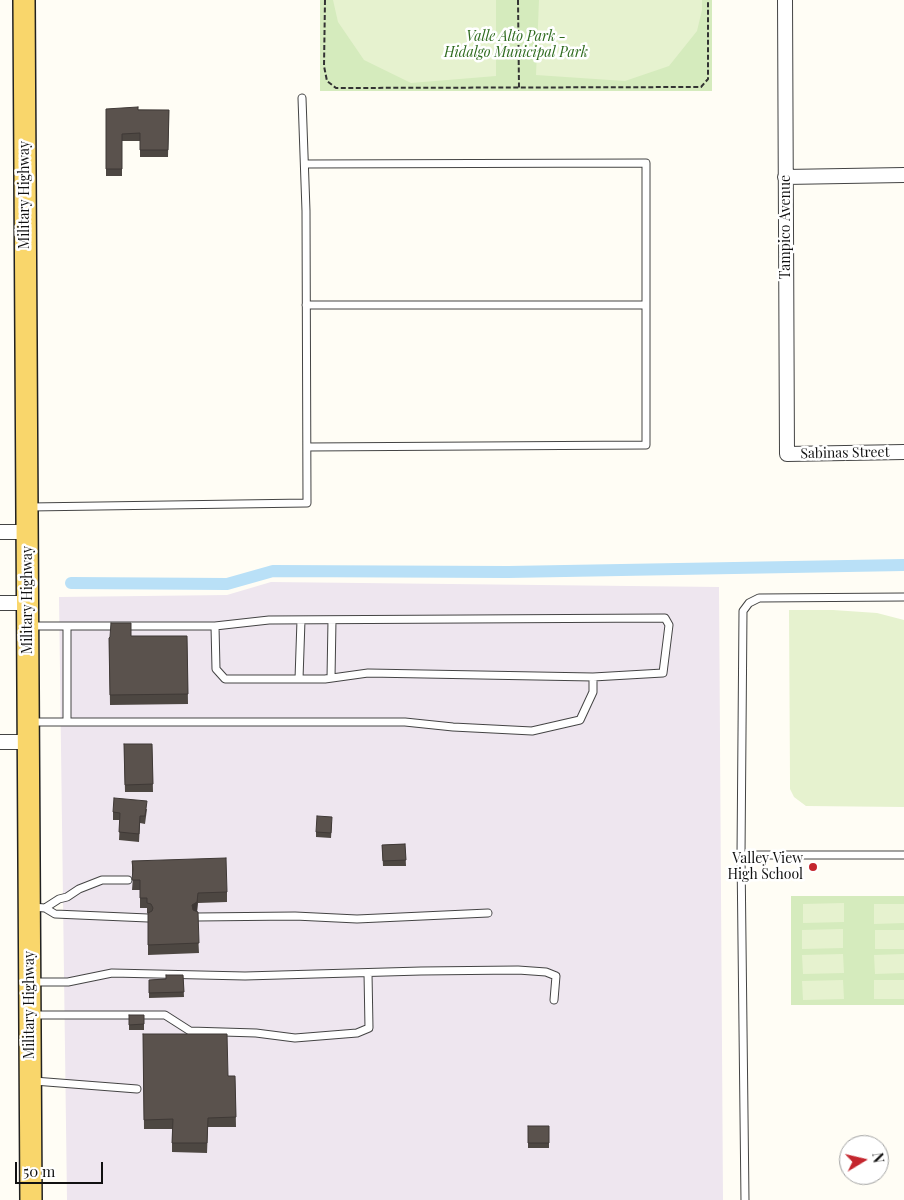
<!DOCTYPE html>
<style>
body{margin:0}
#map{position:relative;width:904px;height:1200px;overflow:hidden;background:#fffdf5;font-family:"Playfair Display",serif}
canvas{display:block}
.north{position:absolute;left:839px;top:1135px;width:50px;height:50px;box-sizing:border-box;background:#fff;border:1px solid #a0a0a0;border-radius:50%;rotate:81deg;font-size:14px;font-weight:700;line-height:20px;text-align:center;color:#111}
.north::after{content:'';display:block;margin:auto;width:18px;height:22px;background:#c4262e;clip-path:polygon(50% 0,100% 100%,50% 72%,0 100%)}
.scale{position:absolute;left:15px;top:1162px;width:88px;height:22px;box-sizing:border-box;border:2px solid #111;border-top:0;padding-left:6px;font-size:15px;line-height:18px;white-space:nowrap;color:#111;-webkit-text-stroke:4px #fff;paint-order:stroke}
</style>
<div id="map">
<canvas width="904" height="1200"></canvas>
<div class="north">N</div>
<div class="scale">50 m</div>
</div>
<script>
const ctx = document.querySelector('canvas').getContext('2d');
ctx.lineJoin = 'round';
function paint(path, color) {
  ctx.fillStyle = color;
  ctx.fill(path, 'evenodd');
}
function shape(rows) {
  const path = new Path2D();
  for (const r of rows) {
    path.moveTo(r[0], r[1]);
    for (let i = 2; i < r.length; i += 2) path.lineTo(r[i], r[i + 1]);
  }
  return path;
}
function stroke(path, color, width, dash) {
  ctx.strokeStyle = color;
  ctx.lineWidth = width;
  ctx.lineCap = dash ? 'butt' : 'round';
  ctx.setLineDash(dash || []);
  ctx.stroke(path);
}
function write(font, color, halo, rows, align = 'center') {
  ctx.font = font + ' "Playfair Display",serif';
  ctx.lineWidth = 5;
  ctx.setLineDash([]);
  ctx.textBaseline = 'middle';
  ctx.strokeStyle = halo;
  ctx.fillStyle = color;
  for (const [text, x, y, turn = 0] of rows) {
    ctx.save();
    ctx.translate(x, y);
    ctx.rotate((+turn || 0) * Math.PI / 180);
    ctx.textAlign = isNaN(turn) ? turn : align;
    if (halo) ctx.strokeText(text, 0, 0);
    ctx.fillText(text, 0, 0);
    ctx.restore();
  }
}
const industrial = shape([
 [271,582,719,587,723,1200,67,1200,59,597,227,595]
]);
const green = shape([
 [320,0,712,0,712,91,320,91],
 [791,896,904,896,904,1005,791,1005]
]);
const pitch = shape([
 [333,0,496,0,496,76,411,83,364,60,338,22],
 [539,0,702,0,702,10,697,31,669,66,625,81,536,75],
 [789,610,833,610,877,613,904,620,904,807,806,806,794,797,790,789,790,780],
 [844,903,844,922,803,923,803,904],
 [874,904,904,904,904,923,874,924],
 [843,929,843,948,802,949,802,930],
 [875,930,904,930,904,949,875,949],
 [843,954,844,973,803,974,802,955],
 [904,954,904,973,875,974,874,955],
 [843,980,844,999,803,1000,802,981],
 [874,980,904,980,904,999,874,999]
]);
const canal = shape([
 [71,583,227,584,273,571,508,572,904,565]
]);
const path = shape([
 [325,0,324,66,327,81,336,88,701,87,708,79,708,0],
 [518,0,519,88]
]);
const lane = shape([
 [305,164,646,163,646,445,307,447],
 [306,305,645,305],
 [30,507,307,503,306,211,302,98],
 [29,626,215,626,269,620,665,618,669,625,663,673,593,677,593,692,580,720,532,731,453,727,405,722,32,722],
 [215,626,216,669,225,679,325,679,368,673,593,677],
 [331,678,332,620],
 [299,679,301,620],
 [67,722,67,626],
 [741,855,904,855],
 [32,907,45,908,55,914,148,918],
 [45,908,59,899,67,897,79,889,102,880,128,880],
 [197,917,295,916,357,919,488,913],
 [31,982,68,982,112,973,245,976,421,971,518,970,546,972,556,976,554,1000],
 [31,1015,165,1015,190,1031,256,1033,295,1038,357,1033,369,1028,368,973],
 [34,1081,137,1089],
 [745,1200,741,855,743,611,749,603,759,598,904,597]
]);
const street = shape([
 [785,0,787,454,904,452],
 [785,177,904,175],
 [0,532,27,532],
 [0,603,27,603],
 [0,742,29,742]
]);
const primary = shape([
 [24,0,31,1200]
]);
const wall = shape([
 [106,109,169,110,168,157,140,157,140,141,122,141,122,176,106,176],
 [131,636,187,636,188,704,110,705,109,638],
 [124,744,152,744,153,792,125,792],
 [147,809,145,824,140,823,139,842,119,840,120,820,113,820,113,812],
 [332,822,331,838,316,837,316,832],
 [405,844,406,866,383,866,382,845],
 [132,861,227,892,227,902,198,903,197,912,199,953,148,955,148,913,147,913,147,908,140,908,140,890,132,890,133,876,132,871],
 [183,975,184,997,149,998,149,980,166,979],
 [129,1015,144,1015,144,1030,129,1030],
 [143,1034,228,1076,235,1076,236,1127,208,1127,207,1153,172,1152,172,1129,144,1129],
 [528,1126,549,1126,549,1148,528,1148]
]);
const shadedWall = shape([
 [198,893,197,912,192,915,192,905]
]);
const building = shape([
 [138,107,138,110,169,110,168,150,140,150,140,133,122,134,122,169,106,169,106,109,138,107],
 [111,623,131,623,131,636,187,636,188,694,110,695,109,638,110,637,111,623],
 [124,744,152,744,153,784,125,785,124,744],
 [114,798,147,801,145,816,140,816,139,834,119,832,120,813,113,812,114,798],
 [317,816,332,817,331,833,316,832,317,816],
 [405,844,406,860,383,861,382,845,405,844],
 [226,858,227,892,198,893,197,902,192,905,193,910,198,912,199,943,148,945,148,913,152,911,153,908,151,904,147,903,147,898,140,898,140,880,132,880,133,869,132,861,226,858],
 [166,975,183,975,184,992,149,993,149,980,166,979,166,975],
 [129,1015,144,1015,144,1024,129,1025,129,1015],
 [143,1034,227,1034,228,1076,235,1076,236,1117,208,1118,207,1143,172,1143,173,1119,144,1120,143,1034],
 [528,1126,549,1126,549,1143,528,1143,528,1126]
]);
const markers = [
 [813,867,5,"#c4262e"]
];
const parkNames = [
 ["Valle Alto Park -",516,37],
 ["Hidalgo Municipal Park",516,53]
];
const streetNames = [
 ["Military Highway",25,195,-90],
 ["Tampico Avenue",786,227,-90],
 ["Sabinas Street",845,453,-1],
 ["Military Highway",28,600,-90],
 ["Military Highway",30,1005,-90]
];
const poiNames = [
 ["Valley View",803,859],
 ["High School",803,875]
];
paint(industrial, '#eee6ef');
paint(green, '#d5ebbd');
paint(pitch, '#e6f2cf');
stroke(canal, '#b9e0f7', 12);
stroke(lane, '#444', 9);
stroke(street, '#444', 16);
stroke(primary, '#222', 24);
stroke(path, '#333', 2, [5, 2.5]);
stroke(lane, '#fff', 7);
stroke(street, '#fff', 14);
stroke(primary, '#f9d66b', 21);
paint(wall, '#4d4742');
paint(shadedWall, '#3f3936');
paint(building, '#5a524d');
stroke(building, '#3f3936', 1);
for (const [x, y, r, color] of markers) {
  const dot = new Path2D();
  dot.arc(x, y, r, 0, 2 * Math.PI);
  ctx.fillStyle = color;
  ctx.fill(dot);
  stroke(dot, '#fff', 2);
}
write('italic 14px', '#2f6b1f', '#fff', parkNames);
write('14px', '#111', '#fff', streetNames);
write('14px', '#111', '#fff', poiNames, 'right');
</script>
